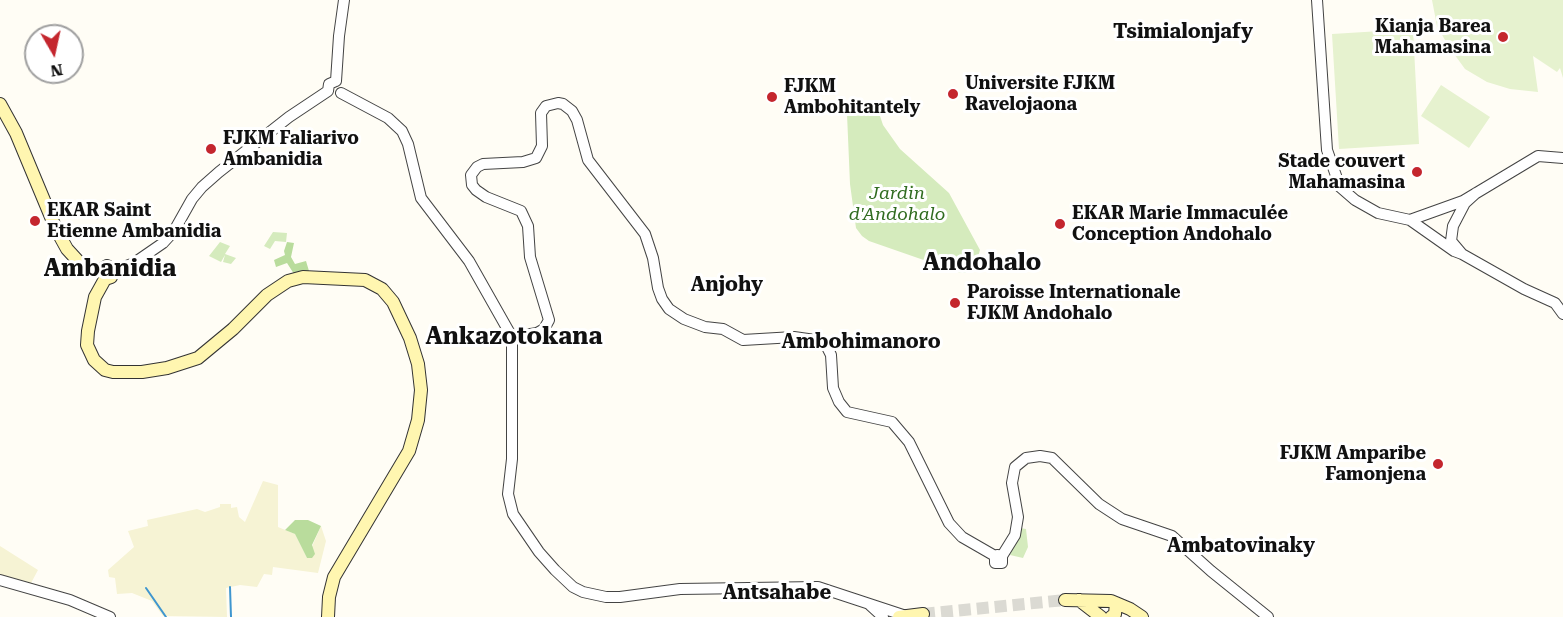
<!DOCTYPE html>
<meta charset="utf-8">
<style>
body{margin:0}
#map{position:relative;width:1563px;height:617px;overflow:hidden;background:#fffdf5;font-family:"Roboto Serif",serif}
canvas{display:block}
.north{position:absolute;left:24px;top:24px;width:60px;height:60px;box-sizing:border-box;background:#fff;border:2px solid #a0a0a0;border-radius:50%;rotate:171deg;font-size:16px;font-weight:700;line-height:24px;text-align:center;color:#111}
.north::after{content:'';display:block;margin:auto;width:21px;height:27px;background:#c4262e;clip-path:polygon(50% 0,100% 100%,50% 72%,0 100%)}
</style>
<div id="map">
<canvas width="1563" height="617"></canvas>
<div class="north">N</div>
</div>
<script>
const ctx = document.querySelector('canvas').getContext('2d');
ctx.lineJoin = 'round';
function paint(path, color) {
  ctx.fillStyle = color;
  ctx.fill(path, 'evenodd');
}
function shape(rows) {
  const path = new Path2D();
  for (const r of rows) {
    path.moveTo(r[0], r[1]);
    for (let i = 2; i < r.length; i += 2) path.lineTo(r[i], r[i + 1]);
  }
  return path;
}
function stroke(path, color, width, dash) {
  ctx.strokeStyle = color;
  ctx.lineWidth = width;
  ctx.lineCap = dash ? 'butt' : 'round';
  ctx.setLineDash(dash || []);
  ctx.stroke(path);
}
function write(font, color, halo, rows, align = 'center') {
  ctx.font = font + ' "Roboto Serif",serif';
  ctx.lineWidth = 6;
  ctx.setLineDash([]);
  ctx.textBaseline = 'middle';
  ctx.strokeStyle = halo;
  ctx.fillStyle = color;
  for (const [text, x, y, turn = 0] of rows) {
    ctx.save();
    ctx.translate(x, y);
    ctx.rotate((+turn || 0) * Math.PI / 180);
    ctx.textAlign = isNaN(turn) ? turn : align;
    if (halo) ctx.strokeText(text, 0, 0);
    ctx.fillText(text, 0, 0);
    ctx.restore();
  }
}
const farmland = shape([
 [263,481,278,485,278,527,295,534,307,558,321,526,326,541,318,573,273,567,272,575,264,574,257,587,240,585,226,588,227,617,163,616,152,601,132,593,117,594,115,578,109,577,108,570,134,547,128,531,148,526,147,520,197,509,205,512,220,507,220,504,231,504,231,508,237,507,239,517,245,522],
 [0,546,38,570,30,585,0,577]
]);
const green = shape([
 [874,107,878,110,883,125,900,149,949,193,980,250,974,270,968,273,961,273,869,241,862,236,856,228,850,184,847,114,853,110],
 [273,232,287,233,286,242,275,241,270,249,264,246],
 [220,242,230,246,225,254,236,258,231,264,223,262,225,255,221,262,209,256],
 [1020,528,1026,529,1028,547,1023,558,1010,555]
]);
const forest = shape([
 [287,242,294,243,291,257,295,264,306,261,309,271,294,274,287,263,276,267,274,260,285,255,284,251],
 [295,520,308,520,321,526,312,545,315,554,312,558,307,558,295,534,285,530]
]);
const pitch = shape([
 [1432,0,1563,0,1563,78,1560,68,1557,72,1533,56,1538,92,1510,89,1487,82,1465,69,1449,47,1437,26],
 [1413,29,1419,144,1339,149,1332,34],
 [1441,85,1490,117,1469,148,1421,116]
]);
const stream = shape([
 [230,587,231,617],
 [146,588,166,617]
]);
const secondaryTunnel = shape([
 [923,614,1065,600]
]);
const tertiary = shape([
 [1317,0,1327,150,1340,187,1355,200,1378,213,1410,220,1454,251,1462,254],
 [336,81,339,36,344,0],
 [341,93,388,118,402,131,408,144,421,198,469,261,512,337,512,459,508,494,513,514,539,552,555,570,573,587,583,592,606,597,620,597,680,589,818,587,906,616],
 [1476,193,1465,203,1453,226,1451,241,1462,254,1524,289,1555,303,1563,314],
 [1410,220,1463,201,1538,156,1563,158],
 [113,271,134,263,163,243,174,231,192,199,202,187,219,172,289,117,328,91,329,84,336,81],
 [512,337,537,333,544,329,549,320,530,257,528,226,521,211,486,197,476,190,472,185,471,175,477,167,483,164,523,162,536,158,542,146,541,113,546,106,558,103,563,104,572,111,577,120,588,160,645,234,653,258,658,288,662,299,669,309,684,319,705,327,723,329,743,340,794,337,815,340,826,345,831,355,833,388,839,402,847,412,892,422,909,442,949,523,962,537,995,556,995,563,1002,563,1002,556,997,555,995,556],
 [1002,556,1015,535,1018,517,1012,483,1015,467,1026,458,1040,456,1052,458,1099,504,1122,519,1172,536,1211,571,1268,617],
 [0,580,70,600,110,617],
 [870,605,883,617]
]);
const secondary = shape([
 [0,104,16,133,56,229,67,249,78,261,88,267,101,270],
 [101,270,107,266,112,269,111,277,105,279],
 [105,279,95,297,88,331,87,345,94,360,105,370,113,372,142,372,167,368,198,358,233,329,267,295,288,281,303,277,365,280,382,289,393,302,410,338,418,364,421,390,418,420,409,451,334,577,329,597,328,617],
 [1065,600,1111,601,1130,609,1142,617],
 [1079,600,1101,617],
 [899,617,923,614],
 [1111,617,1115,614,1116,603]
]);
const markers = [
 [1503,37,6,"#c4262e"],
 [953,94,6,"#c4262e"],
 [772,97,6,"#c4262e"],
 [211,149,6,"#c4262e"],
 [1417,172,6,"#c4262e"],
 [35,221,6,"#c4262e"],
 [1060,224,6,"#c4262e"],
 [955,303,6,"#c4262e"],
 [1438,464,6,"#c4262e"]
];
const poiNames = [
 ["Kianja Barea",1491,27,"right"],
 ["Mahamasina",1491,48,"right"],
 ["Universite FJKM",965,84],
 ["Ravelojaona",965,105],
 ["FJKM",784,87],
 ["Ambohitantely",784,108],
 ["FJKM Faliarivo",223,139],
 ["Ambanidia",223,160],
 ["Stade couvert",1405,162,"right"],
 ["Mahamasina",1405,183,"right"],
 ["EKAR Saint",47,211],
 ["Etienne Ambanidia",47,232],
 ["EKAR Marie Immaculée",1072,214],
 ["Conception Andohalo",1072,235],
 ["Paroisse Internationale",967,293],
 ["FJKM Andohalo",967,314],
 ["FJKM Amparibe",1426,454,"right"],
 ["Famonjena",1426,475,"right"]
];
const parkNames = [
 ["Jardin",897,194],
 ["d'Andohalo",897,215]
];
const neighbourhoodNames = [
 ["Tsimialonjafy",1183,32],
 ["Anjohy",727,285],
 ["Ambohimanoro",861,342],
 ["Ambatovinaky",1241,546],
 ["Antsahabe",777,593]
];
const districtNames = [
 ["Andohalo",982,263],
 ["Ambanidia",110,269],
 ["Ankazotokana",514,337]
];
paint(farmland, '#f6f3d4');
paint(green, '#d5ebbd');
paint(forest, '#b9dc9c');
paint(pitch, '#e6f2cf');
stroke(stream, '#3f96cf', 2);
stroke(secondaryTunnel, '#dbdad3', 12, [12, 6]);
stroke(tertiary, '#444', 12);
stroke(secondary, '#333', 14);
stroke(tertiary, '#fff', 10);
stroke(secondary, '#fff6b0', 12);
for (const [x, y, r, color] of markers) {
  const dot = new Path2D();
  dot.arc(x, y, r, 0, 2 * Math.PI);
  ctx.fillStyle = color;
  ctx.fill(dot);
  stroke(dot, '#fff', 2);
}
write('bold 18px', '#111', '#fff', poiNames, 'left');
write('italic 18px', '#2f6b1f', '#fff', parkNames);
write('bold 20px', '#111', '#fff', neighbourhoodNames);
write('bold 24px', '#111', '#fff', districtNames);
</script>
